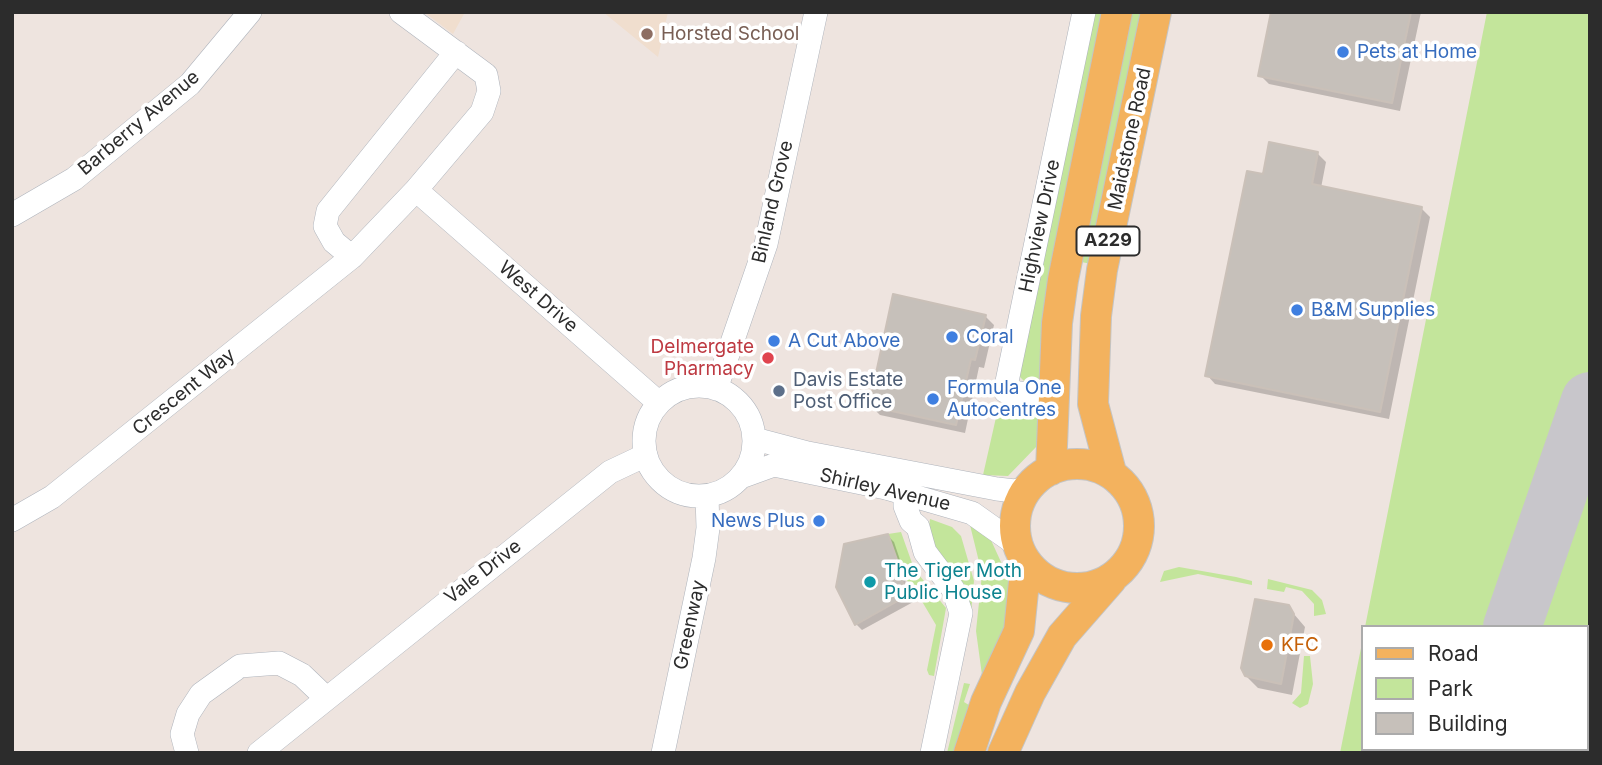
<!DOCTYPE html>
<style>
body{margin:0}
#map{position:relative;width:1602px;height:765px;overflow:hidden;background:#eee4df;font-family:Inter,sans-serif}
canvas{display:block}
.frame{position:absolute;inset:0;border:14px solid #2c2c2c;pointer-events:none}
.legend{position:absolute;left:1361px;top:625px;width:228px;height:126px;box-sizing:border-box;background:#fff;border:2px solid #ababab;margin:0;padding:9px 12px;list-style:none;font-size:21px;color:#2c2c2c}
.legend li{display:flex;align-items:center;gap:14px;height:35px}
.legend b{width:35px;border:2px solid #ababab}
</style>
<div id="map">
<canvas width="1602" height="765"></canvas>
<div class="frame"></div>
<ul class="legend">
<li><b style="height:9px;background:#f3b25e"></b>Road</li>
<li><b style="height:19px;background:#c3e59b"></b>Park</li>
<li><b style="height:19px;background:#c6c0ba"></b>Building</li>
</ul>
</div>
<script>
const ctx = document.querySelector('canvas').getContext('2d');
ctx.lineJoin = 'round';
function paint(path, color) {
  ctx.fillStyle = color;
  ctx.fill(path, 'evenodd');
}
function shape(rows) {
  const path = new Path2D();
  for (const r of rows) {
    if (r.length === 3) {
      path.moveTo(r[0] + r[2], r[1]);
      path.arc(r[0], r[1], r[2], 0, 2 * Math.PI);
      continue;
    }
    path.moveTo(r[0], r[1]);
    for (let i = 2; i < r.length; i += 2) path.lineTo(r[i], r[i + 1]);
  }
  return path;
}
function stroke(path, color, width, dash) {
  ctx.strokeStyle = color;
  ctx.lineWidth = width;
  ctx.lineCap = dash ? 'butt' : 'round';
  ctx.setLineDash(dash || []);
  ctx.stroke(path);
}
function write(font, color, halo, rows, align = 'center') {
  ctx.font = font + ' Inter,sans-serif';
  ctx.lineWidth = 7;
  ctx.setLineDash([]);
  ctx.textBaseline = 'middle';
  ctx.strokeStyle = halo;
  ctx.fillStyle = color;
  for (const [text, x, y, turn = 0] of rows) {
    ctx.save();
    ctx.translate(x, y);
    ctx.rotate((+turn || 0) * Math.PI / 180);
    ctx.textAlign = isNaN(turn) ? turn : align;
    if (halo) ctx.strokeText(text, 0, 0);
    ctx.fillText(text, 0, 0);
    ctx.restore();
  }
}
const education = shape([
 [424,12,465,12,453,34],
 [603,12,668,12,658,57]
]);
const green = shape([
 [1093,12,1105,12,1041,376,1036,382,1024,381,1020,377,1021,363],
 [1128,12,1142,12,1091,264,1077,261],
 [1487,12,1590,12,1590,753,1340,753,1362,643,1362,749,1586,749,1586,627,1365,627],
 [1014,408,1033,411,1039,418,1037,446,1008,476,983,475,997,413],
 [930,519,952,527,961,536,974,581,971,613,965,586,937,551,929,528],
 [970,525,990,538,1012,586,1010,615,982,675,976,631,982,574],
 [901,532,912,563,900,570,888,534],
 [1179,567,1236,577,1252,581,1252,585,1198,574,1160,582,1164,571],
 [915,570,946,608,934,676,929,675,927,670,936,625,917,593,904,577],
 [1268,579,1312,590,1322,600,1326,614,1314,616,1314,604,1302,591,1286,587,1284,592,1267,589],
 [1304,656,1310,656,1313,684,1308,704,1300,708,1292,703,1301,693],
 [964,683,970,684,964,702,972,707,957,753,947,753]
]);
const shadow = shape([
 [1273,12,1421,12,1400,111,1269,84,1260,75],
 [1317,153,1326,162,1321,188,1421,208,1430,217,1389,419,1215,384,1207,375,1264,176],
 [985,316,994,325,984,368,979,367,965,433,880,415,871,406],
 [888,536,894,542,906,578,905,585,915,601,862,630,856,624],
 [1288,607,1305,627,1292,695,1258,688,1246,676]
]);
const taxiway = shape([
 [1512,627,1590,401],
 [1586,739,1590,733],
 [1468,753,1470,749]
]);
const building = shape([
 [1271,12,1411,12,1392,103,1258,76,1271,12],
 [1269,142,1318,152,1312,184,1422,207,1380,412,1205,376,1247,171,1263,174,1269,142],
 [893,294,986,315,975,360,971,359,956,425,869,406,893,294],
 [888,534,901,571,900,578,910,594,855,625,836,587,844,544,888,534],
 [1255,599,1289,605,1294,614,1281,684,1245,676,1241,668,1255,599]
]);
const minor = shape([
 [416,190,659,403],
 [12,215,74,179,190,84,250,12],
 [352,257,334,242,325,226,328,211,456,52],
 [699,441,55],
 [716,389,766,244,816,12],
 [1054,398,1005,391,1084,12],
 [755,439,808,453,997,489,1015,491,1029,487],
 [741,477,774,465,886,488,972,513,1020,547],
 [905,493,905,506,911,521,918,527,925,552,953,589,961,613,932,753],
 [12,520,52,497,352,257,416,190,482,112,489,91,486,75,401,12],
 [187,753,182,734,188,714,201,694,240,666,279,663,302,675,325,697],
 [259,753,610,472,646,455],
 [663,753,704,558,708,528,707,496]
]);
const major = shape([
 [1077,526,62],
 [1051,470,1057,323,1063,280,1117,12],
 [1111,472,1093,404,1096,316,1102,270,1156,12],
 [969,753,986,702,1019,631,1026,562],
 [1003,753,1030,693,1062,636,1111,580]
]);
const markers = [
 [647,34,7,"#8d6e63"],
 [1343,52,7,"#3f7fe0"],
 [1297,310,7,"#3f7fe0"],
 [952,337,7,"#3f7fe0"],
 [774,341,7,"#3f7fe0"],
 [768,358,7,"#e0444e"],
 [779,391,7,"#5c6f8a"],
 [933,399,7,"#3f7fe0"],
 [819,521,7,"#3f7fe0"],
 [870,582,7,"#0f9aa8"],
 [1267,645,7,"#e8710a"]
];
const shields = [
 [1108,241,63]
];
const shieldNames = [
 ["A229",1108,241]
];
const educationNames = [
 ["Horsted School",661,34]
];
const shopNames = [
 ["Pets at Home",1357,52],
 ["B&M Supplies",1311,310],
 ["Coral",966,337],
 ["A Cut Above",788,341],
 ["Formula One",947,388],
 ["Autocentres",947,410],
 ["News Plus",805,521,"right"]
];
const streetNames = [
 ["Barberry Avenue",139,123,-40],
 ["Maidstone Road",1130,139,-78],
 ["Binland Grove",773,202,-77],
 ["Highview Drive",1040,226,-78],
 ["West Drive",538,297,41],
 ["Crescent Way",184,392,-39],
 ["Shirley Avenue",885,490,13],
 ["Vale Drive",483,572,-38],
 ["Greenway",690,625,-78]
];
const healthNames = [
 ["Delmergate",754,347],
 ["Pharmacy",754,369]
];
const serviceNames = [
 ["Davis Estate",793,380],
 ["Post Office",793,402]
];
const cultureNames = [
 ["The Tiger Moth",884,571],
 ["Public House",884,593]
];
const foodNames = [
 ["KFC",1281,645]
];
paint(education, '#f0dece');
paint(green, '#c3e59b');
paint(shadow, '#0003');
stroke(taxiway, '#c8c6cb', 58);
paint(building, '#c6c0ba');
stroke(building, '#cac0b8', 2);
stroke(minor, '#afb4bc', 24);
stroke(major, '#c4c4c4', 32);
stroke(minor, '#fff', 23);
stroke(major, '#f3b25e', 30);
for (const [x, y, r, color] of markers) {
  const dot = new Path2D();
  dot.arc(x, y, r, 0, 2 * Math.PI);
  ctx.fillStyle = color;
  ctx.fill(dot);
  stroke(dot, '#fff', 2.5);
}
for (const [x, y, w] of shields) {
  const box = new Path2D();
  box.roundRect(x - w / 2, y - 14.5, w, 29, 5);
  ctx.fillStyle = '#fff';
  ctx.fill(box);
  stroke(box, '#2c2c2c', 2);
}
write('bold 18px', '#2c2c2c', null, shieldNames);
write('19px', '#785e54', '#fff', educationNames, 'left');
write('19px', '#366cbe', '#fff', shopNames, 'left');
write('19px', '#2c2c2c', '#fff', streetNames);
write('19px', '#be3a42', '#fff', healthNames, 'right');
write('19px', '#4e5e75', '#fff', serviceNames, 'left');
write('19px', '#0d838f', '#fff', cultureNames, 'left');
write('19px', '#c56008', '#fff', foodNames, 'left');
</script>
